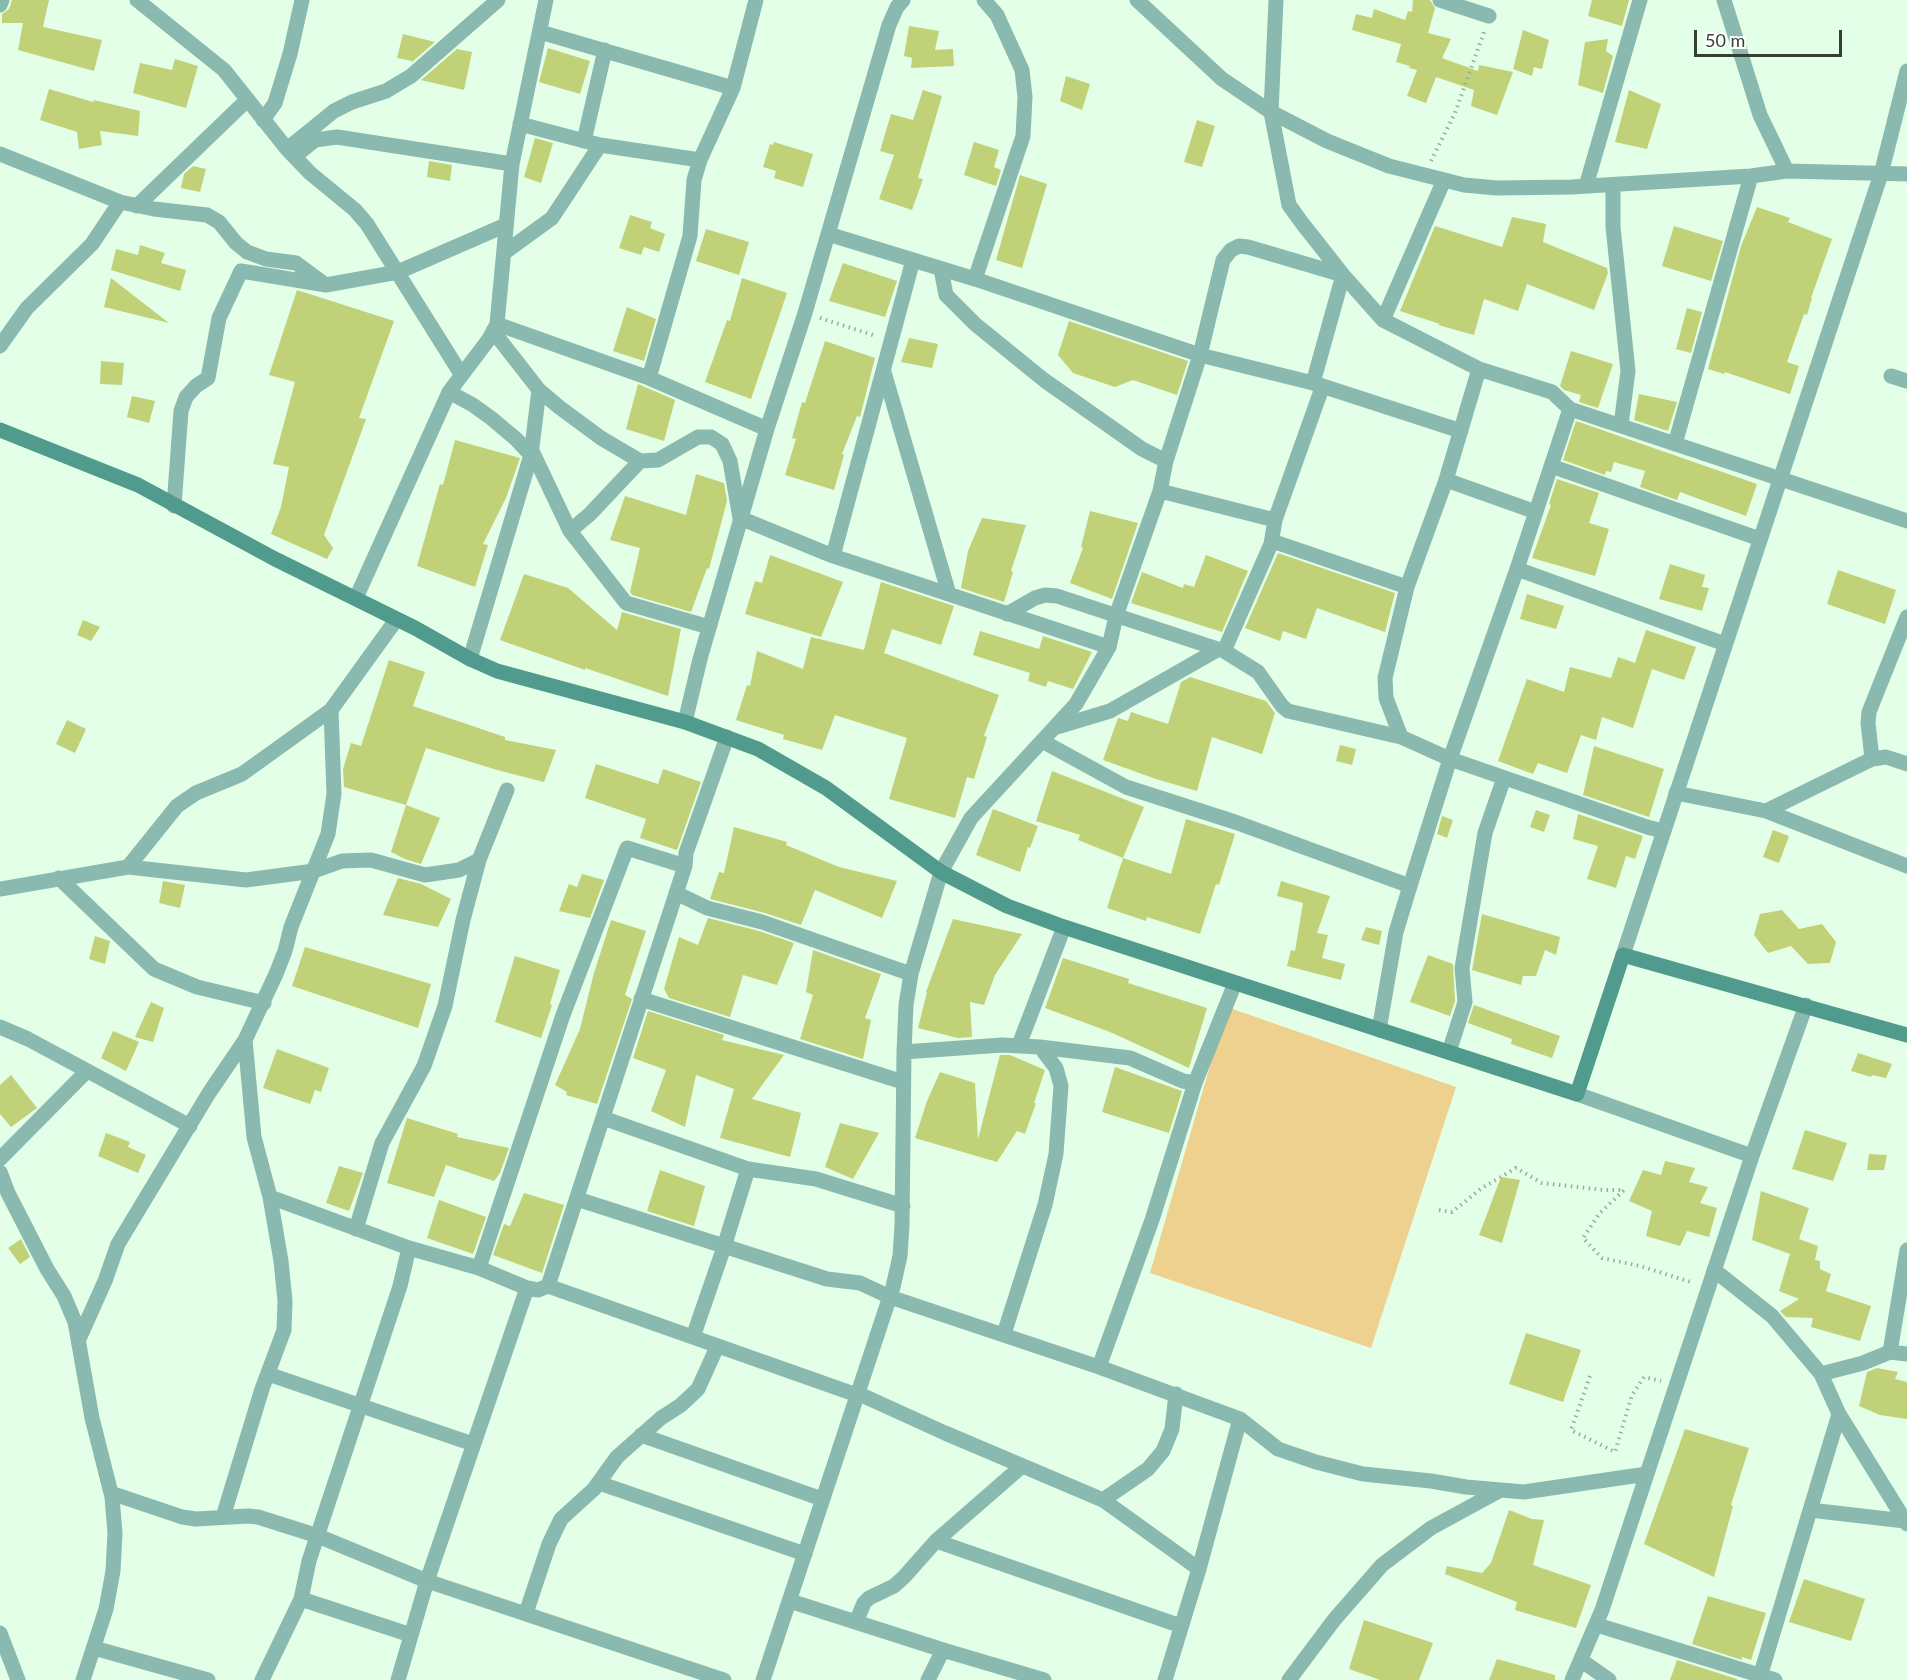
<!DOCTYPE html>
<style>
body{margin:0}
#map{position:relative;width:1907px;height:1680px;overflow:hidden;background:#e3ffe7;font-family:Lato,sans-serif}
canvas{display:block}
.scale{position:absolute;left:1694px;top:30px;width:148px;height:27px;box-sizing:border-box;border:3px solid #343f36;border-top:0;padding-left:8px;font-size:18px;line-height:21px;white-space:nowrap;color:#343f36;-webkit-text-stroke:4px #fff;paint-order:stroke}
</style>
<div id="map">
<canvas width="1907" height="1680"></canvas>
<div class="scale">50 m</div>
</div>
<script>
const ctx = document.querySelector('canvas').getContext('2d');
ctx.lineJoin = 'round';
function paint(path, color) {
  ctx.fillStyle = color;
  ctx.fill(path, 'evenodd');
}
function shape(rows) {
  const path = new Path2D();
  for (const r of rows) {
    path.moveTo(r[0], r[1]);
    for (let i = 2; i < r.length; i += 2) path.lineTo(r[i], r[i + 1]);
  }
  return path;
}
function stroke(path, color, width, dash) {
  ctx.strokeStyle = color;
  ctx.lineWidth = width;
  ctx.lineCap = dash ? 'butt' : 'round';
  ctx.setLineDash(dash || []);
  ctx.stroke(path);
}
const green = shape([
 [1227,1007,1456,1087,1371,1348,1150,1273]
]);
const building = shape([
 [12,0,49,0,43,27,102,40,94,71,18,50,23,23,2,23,2,14,9,9],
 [1413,0,1430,0,1435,8,1428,33,1451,39,1442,58,1478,71,1479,65,1513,72,1497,115,1471,106,1474,90,1436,77,1426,103,1407,96,1417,70,1409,68,1410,66,1396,62,1401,44,1352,30,1356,14,1372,18,1374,9,1405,20,1408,11,1412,12],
 [1592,0,1629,0,1622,26,1588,16],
 [909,26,939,31,935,50,953,49,954,66,911,68,912,58,904,56],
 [1523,30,1549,40,1542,69,1534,67,1532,76,1513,69],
 [403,34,435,42,411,63,412,61,397,58],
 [1608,39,1606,51,1613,56,1603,93,1578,85,1585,42],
 [548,48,590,61,580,94,539,82],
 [457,49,472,52,464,90,421,80],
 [175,59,198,66,186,108,133,93,140,63,172,70],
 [1066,76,1090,84,1082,110,1060,101],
 [49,89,93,102,94,100,140,111,138,136,100,131,102,145,79,149,77,132,40,120],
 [923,90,942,96,918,178,923,179,912,210,879,199,894,155,880,151,891,114,913,120],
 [1629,90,1661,104,1647,149,1615,142],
 [1197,120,1215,126,1202,167,1184,162],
 [535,138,553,143,541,183,524,177],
 [774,142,813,154,803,187,774,178,776,171,763,167,770,144,773,145],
 [974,142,999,150,994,167,1001,170,996,186,964,175],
 [429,161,452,165,450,181,427,177],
 [193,166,206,169,200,192,181,188,184,174],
 [1020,175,1047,184,1022,268,996,260],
 [1757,207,1790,218,1788,222,1832,239,1811,298,1812,298,1807,315,1804,314,1787,362,1799,366,1790,394,1725,372,1724,374,1708,369,1741,246],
 [630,215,652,222,650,228,665,234,659,252,644,247,641,255,619,248],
 [1512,217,1546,224,1543,242,1607,268,1608,273,1594,310,1527,284,1518,311,1484,299,1474,335,1438,325,1440,324,1400,311,1435,226,1502,247],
 [1674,226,1723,241,1711,281,1662,266],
 [706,229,749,242,739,275,696,261],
 [140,245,165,253,161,263,186,270,180,291,111,270,116,249,138,255],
 [843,263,897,281,885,317,829,301],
 [111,278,169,323,104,307],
 [742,278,787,293,751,399,705,382,727,320,730,321],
 [297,290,394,321,359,418,366,419,324,535,333,548,327,559,271,534,281,507,289,467,273,464,295,382,269,375],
 [627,307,656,319,644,361,613,351],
 [1687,308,1702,312,1691,353,1676,349],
 [1069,321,1188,361,1177,395,1133,380,1115,387,1073,373,1058,355],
 [909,338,938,344,932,368,901,362],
 [825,341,875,358,860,417,857,416,842,454,844,455,834,490,785,475,796,439,792,438,802,402,805,403],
 [1571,351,1613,364,1598,408,1579,402,1581,395,1564,390,1560,386],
 [101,361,124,363,122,385,100,384],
 [638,384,675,400,664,441,626,429],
 [1639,394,1677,402,1668,431,1634,420],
 [132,396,155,401,149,423,127,417],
 [1576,421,1757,484,1746,516,1680,492,1677,500,1640,487,1645,471,1614,462,1611,472,1606,471,1605,475,1563,460],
 [455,440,520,458,506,498,483,544,488,545,475,587,417,566,440,484,443,485],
 [696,474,724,483,727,501,709,569,707,568,691,612,632,595,630,592,640,548,610,540,625,496,686,515],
 [1557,479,1599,493,1589,523,1609,529,1595,576,1532,558,1551,505,1549,504],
 [1090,511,1138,523,1112,599,1070,583,1083,548,1081,547],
 [982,518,1026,525,1011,571,1013,572,1004,602,961,588,968,551],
 [1278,553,1395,593,1385,632,1317,608,1306,639,1283,631,1280,641,1245,628],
 [770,555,843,582,821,637,745,614,755,581,762,583],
 [1206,555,1248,571,1222,632,1131,603,1142,572,1183,588,1184,584,1194,587],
 [1670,564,1705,575,1702,587,1709,588,1702,611,1659,599],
 [1838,570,1896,590,1885,624,1827,604],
 [524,574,568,588,617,630,622,612,681,629,668,696,585,668,585,670,500,640],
 [881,582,954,606,941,645,892,629,884,653,999,695,984,736,987,737,974,779,967,777,955,818,889,799,907,738,835,715,822,750,783,739,784,735,736,720,747,685,750,686,757,651,803,669,811,637,864,650],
 [1527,594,1564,606,1556,629,1520,619],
 [83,620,100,627,91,641,77,635],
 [1646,630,1696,647,1684,680,1652,669,1633,728,1602,717,1596,740,1581,735,1567,773,1538,763,1533,774,1498,761,1527,679,1564,692,1570,667,1611,678,1618,657,1635,663],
 [980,631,1039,649,1043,636,1092,652,1073,689,1048,681,1046,687,1028,681,1030,673,973,655],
 [389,660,425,672,413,706,505,737,505,740,556,750,544,782,497,770,426,748,406,805,344,787,343,769,351,743,361,746],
 [1190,677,1266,701,1275,713,1262,754,1212,737,1197,791,1156,779,1103,760,1118,718,1128,721,1131,712,1168,724,1181,682],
 [67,720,86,729,75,753,56,744],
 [1340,745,1356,749,1352,765,1336,761],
 [1594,746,1664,769,1649,817,1583,795],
 [596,764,658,784,663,769,701,782,677,850,640,838,646,819,585,798],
 [1052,771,1144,807,1123,858,1078,840,1080,835,1036,821],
 [406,805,440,818,421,864,405,859,391,852],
 [993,809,1038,826,1030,848,1028,847,1020,872,976,855],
 [1536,810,1550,815,1544,832,1530,827],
 [1578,814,1643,836,1635,859,1626,856,1616,888,1587,879,1598,846,1573,839],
 [1442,816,1453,820,1447,838,1437,834],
 [1186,819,1235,834,1219,885,1216,884,1200,934,1147,917,1146,921,1107,908,1123,858,1171,874],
 [734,827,787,842,786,845,839,867,897,881,882,918,815,890,801,925,765,913,710,899,719,872,724,873],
 [1773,830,1789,836,1779,863,1763,857],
 [582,874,604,880,590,918,559,911,569,884,577,887],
 [398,878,421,884,451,899,438,927,383,915],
 [163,881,185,885,180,908,159,903],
 [1281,881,1330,896,1317,933,1328,935,1322,958,1345,964,1341,980,1287,966,1291,950,1295,951,1303,903,1277,896],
 [1782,910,1799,929,1822,924,1836,942,1830,963,1808,964,1791,946,1768,953,1754,935,1760,914],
 [1482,914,1560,937,1556,955,1545,950,1536,976,1523,976,1521,985,1472,970],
 [708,918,759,931,794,943,777,985,743,975,730,1017,669,998,664,989,679,937,698,945],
 [953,919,1022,934,995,975,984,1005,970,1002,972,1037,958,1038,918,1028,927,992,926,992],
 [611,920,646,931,625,995,632,999,597,1104,566,1095,567,1092,555,1085,580,1029,594,973],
 [1366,927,1382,931,1379,945,1361,940],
 [95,936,110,941,105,964,89,959],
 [305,947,431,984,418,1028,292,986],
 [813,950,881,974,865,1018,871,1020,863,1059,800,1039,813,995,806,992],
 [1428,955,1453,964,1455,1001,1450,1016,1410,1002],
 [515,956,560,970,550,1004,552,1005,541,1038,495,1022],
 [1063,958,1129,979,1128,983,1207,1008,1189,1068,1110,1032,1045,1008],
 [151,1002,164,1008,153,1042,135,1037],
 [1474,1005,1560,1036,1552,1058,1511,1044,1512,1039,1468,1023],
 [648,1011,724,1035,722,1040,784,1055,752,1099,801,1113,790,1157,720,1138,734,1089,696,1075,685,1127,651,1111,666,1070,633,1058],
 [113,1031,139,1042,126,1071,101,1058],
 [277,1049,329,1068,321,1092,315,1090,310,1104,263,1088],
 [1858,1053,1892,1064,1886,1078,1872,1075,1871,1077,1851,1071],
 [1000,1055,1010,1055,1045,1070,1034,1103,1036,1103,1025,1134,1017,1131,997,1162,915,1138,927,1101,940,1072,975,1083,978,1139],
 [1115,1067,1182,1091,1169,1133,1102,1112],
 [11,1075,37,1108,11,1127,0,1114,0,1085],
 [407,1118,458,1134,457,1137,509,1148,500,1173,494,1181,446,1165,434,1197,387,1183],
 [840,1123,879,1133,853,1179,825,1167],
 [1805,1130,1847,1143,1833,1181,1792,1169],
 [106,1133,130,1142,128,1147,146,1155,138,1173,98,1156],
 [1869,1154,1887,1155,1884,1170,1867,1170],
 [1665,1161,1695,1168,1689,1182,1708,1187,1700,1203,1717,1208,1709,1237,1687,1231,1680,1246,1646,1236,1652,1211,1629,1201,1643,1170,1661,1175],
 [339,1166,363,1173,349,1211,326,1203],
 [660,1170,705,1186,694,1226,647,1211],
 [1501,1177,1520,1180,1502,1243,1479,1235],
 [1761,1191,1809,1208,1799,1239,1818,1246,1815,1260,1820,1261,1820,1269,1831,1274,1826,1291,1871,1306,1860,1341,1811,1327,1813,1318,1786,1317,1780,1311,1799,1299,1779,1291,1790,1254,1752,1240],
 [524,1193,564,1205,542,1273,493,1255,504,1224,510,1226],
 [439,1200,486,1217,473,1254,427,1238],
 [21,1239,30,1257,20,1264,8,1248],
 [1526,1333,1581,1350,1563,1402,1509,1384],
 [1877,1368,1898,1372,1895,1379,1907,1382,1907,1419,1880,1415,1859,1406,1867,1372],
 [1685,1429,1749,1448,1731,1505,1733,1506,1714,1577,1644,1544],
 [1509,1510,1532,1519,1544,1520,1533,1565,1591,1585,1576,1628,1515,1610,1517,1602,1445,1574,1447,1566,1482,1573,1491,1563],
 [1804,1579,1865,1599,1851,1641,1789,1622],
 [1708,1596,1766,1613,1751,1660,1742,1657,1742,1660,1692,1644],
 [1364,1620,1433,1643,1419,1680,1380,1680,1349,1669],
 [1497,1659,1555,1675,1555,1680,1489,1680],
 [1677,1660,1737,1679,1737,1680,1670,1680]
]);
const path = shape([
 [1431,161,1455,113,1484,32],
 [820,318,876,336],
 [1439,1210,1452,1212,1482,1188,1516,1168,1542,1183,1604,1190,1624,1190,1599,1214,1583,1238,1602,1258,1640,1266,1694,1283],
 [1590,1376,1571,1430,1615,1452,1632,1395,1644,1377,1661,1381]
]);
const minor = shape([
 [137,0,224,70,287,149,310,173,355,210,367,224,461,374],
 [1137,0,1222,79,1271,112,1327,141,1389,166,1464,185,1497,188,1572,187,1751,176,1787,171,1907,174],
 [1276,0,1271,112,1289,205,1302,223,1343,275,1383,320,1479,369,1552,392,1570,409,1517,569,1450,759,1410,886,1396,932,1379,1030],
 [1440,0,1489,16],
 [1724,0,1760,115,1787,171],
 [0,5,2,0],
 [540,32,733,88],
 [263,120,275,103,290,54,302,0],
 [520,124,600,145,700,160],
 [584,141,605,50],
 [287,149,334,111,352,102,386,91,411,76,498,0],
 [0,154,120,202,154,209,207,215,219,222,236,243,247,252,266,259,296,263,323,283],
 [296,155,315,140,337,137,512,164],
 [1613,185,1613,227,1628,371,1621,425],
 [1586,186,1640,0],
 [137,206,247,100],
 [828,234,975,279,1200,355,1313,383,1461,431],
 [504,253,552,218,600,145],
 [941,269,946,295,975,324,1044,380,1142,449,1166,461],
 [975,279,1023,136,1025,97,1022,70,997,15,984,0],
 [1383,320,1444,180],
 [497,324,649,378,767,429],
 [493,331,539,390,559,407,601,438,640,461,658,460,698,437,711,437,722,444,730,461,740,518,833,556,1109,647],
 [0,346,27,308,92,244,120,202],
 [884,372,949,594],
 [1891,376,1907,381],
 [649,378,690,236,694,180,700,160,733,88,756,0],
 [449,392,473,405,491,418,516,439,531,455],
 [1570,409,1907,521],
 [1675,444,1751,176],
 [532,451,570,531,626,603,709,627],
 [1551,466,1760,539],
 [1446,480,1536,512],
 [1160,491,1275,520],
 [174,506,181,411,186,397,196,386,208,378,219,318,241,271,326,285,398,272,506,225],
 [570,531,590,514,640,461],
 [1271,544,1272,541,1407,587],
 [833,556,913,260],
 [1517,569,1725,644],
 [356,598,449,392,489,339,497,324,512,164,546,0],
 [1007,614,1035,598,1045,595,1057,596,1224,651,1258,672,1282,706,1288,711,1401,737,1450,759,1647,827,1663,831],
 [1224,651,1271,544,1275,520,1322,388],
 [470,659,531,455,539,390],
 [685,722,700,659,767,429,805,313,889,25,897,7,903,0],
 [1057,727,1110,711,1217,650],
 [1401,737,1386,698,1385,678,1407,587,1446,480,1479,369],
 [1042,741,1126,787,1235,822,1410,886],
 [1872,759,1868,723,1869,712,1907,617],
 [1676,793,1766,811,1907,866],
 [1766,811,1872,759,1886,757,1907,764],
 [128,867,177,806,196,793,242,774,331,710],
 [59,878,154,969,197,987,264,1003],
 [0,889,128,867,246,880,314,871,342,861,371,860,425,875,459,870,479,860],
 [676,893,707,908,762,922,911,974],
 [641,999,903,1082],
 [0,1027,28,1039,190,1126],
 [1019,1045,1064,927],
 [1040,1047,1130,1058,1183,1081,1195,1083,1235,983],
 [904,1052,1002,1045,1040,1047,1056,1068,1061,1086,1056,1154,1045,1205,1004,1334],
 [1449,1052,1465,1002,1462,968,1485,833,1504,778],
 [1577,1094,1752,1156],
 [603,1118,748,1169,816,1179,903,1206],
 [0,1159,86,1072],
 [0,1172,8,1193,47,1269,64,1296,75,1322,92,1418,112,1497,115,1533,113,1571,106,1609,83,1680],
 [270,1197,409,1248,479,1268,527,1288,538,1290,548,1286,685,866,686,853,727,737],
 [577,1199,827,1279,860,1283,890,1297,1099,1367,1240,1419],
 [356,1229,382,1143,424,1066,445,1006,463,920,479,860,507,790],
 [479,1268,563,1015,627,848,685,866],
 [1714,1270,1772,1316,1821,1374,1839,1414,1907,1524],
 [548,1286,857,1395],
 [693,1337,724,1247,748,1169],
 [79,1339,105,1281,118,1244,209,1093,245,1040],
 [1890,1352,1907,1250],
 [1099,1367,1152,1220,1195,1083],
 [268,1374,473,1444],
 [1821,1374,1863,1363,1890,1352,1907,1354],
 [857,1393,945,1433,1103,1500,1148,1469,1163,1451,1172,1429,1176,1394],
 [641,1435,822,1499],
 [599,1483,805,1554],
 [111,1493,182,1517,196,1519,248,1516,258,1517,318,1536,427,1581,724,1680],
 [1103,1500,1199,1569],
 [1810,1510,1905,1521],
 [223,1517,262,1389,284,1330,285,1301,281,1261,270,1197,254,1137,245,1040,276,974,285,951,291,927,328,834,334,794,331,710,396,620],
 [936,1541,1022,1466],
 [301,1599,411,1635],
 [790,1601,943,1650,1044,1680],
 [526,1613,549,1544,561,1519,594,1489,617,1457,661,1418,681,1405,698,1389,717,1347],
 [856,1622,864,1603,869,1598,894,1586,904,1577,936,1541,1181,1626],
 [1597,1625,1775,1680],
 [0,1633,18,1680],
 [94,1648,208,1680],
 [1582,1661,1609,1680],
 [262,1680,301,1599,309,1561,400,1286,409,1248],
 [398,1680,427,1581,527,1288],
 [763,1680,893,1287,900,1256,902,1225,904,1052,906,1005,911,974,941,872,971,818,1076,704,1109,647,1116,616,1160,491,1166,461,1200,355,1223,260,1231,250,1239,246,1248,247,1343,275,1313,383],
 [928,1680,943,1650],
 [1165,1680,1199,1569,1240,1419,1278,1449,1316,1462,1363,1474,1431,1481,1466,1487,1524,1492,1647,1474],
 [1289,1680,1334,1620,1382,1565,1431,1528,1499,1491],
 [1572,1680,1602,1610,1752,1156,1806,1005],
 [1759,1680,1839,1414]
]);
const tertiary = shape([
 [1623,955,1881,174,1907,71]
]);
const secondary = shape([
 [0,430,138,485,275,559,415,628,470,659,497,671,685,722,758,749,826,788,941,872,1007,906,1064,927,1577,1094,1623,955,1907,1035]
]);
paint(green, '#eed18e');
paint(building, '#c0d178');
stroke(path, '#99ae9c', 4, [1.5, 4.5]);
stroke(minor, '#8ab9b0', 15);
stroke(tertiary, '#8ab9b0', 15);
stroke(secondary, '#509b8e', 15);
</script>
